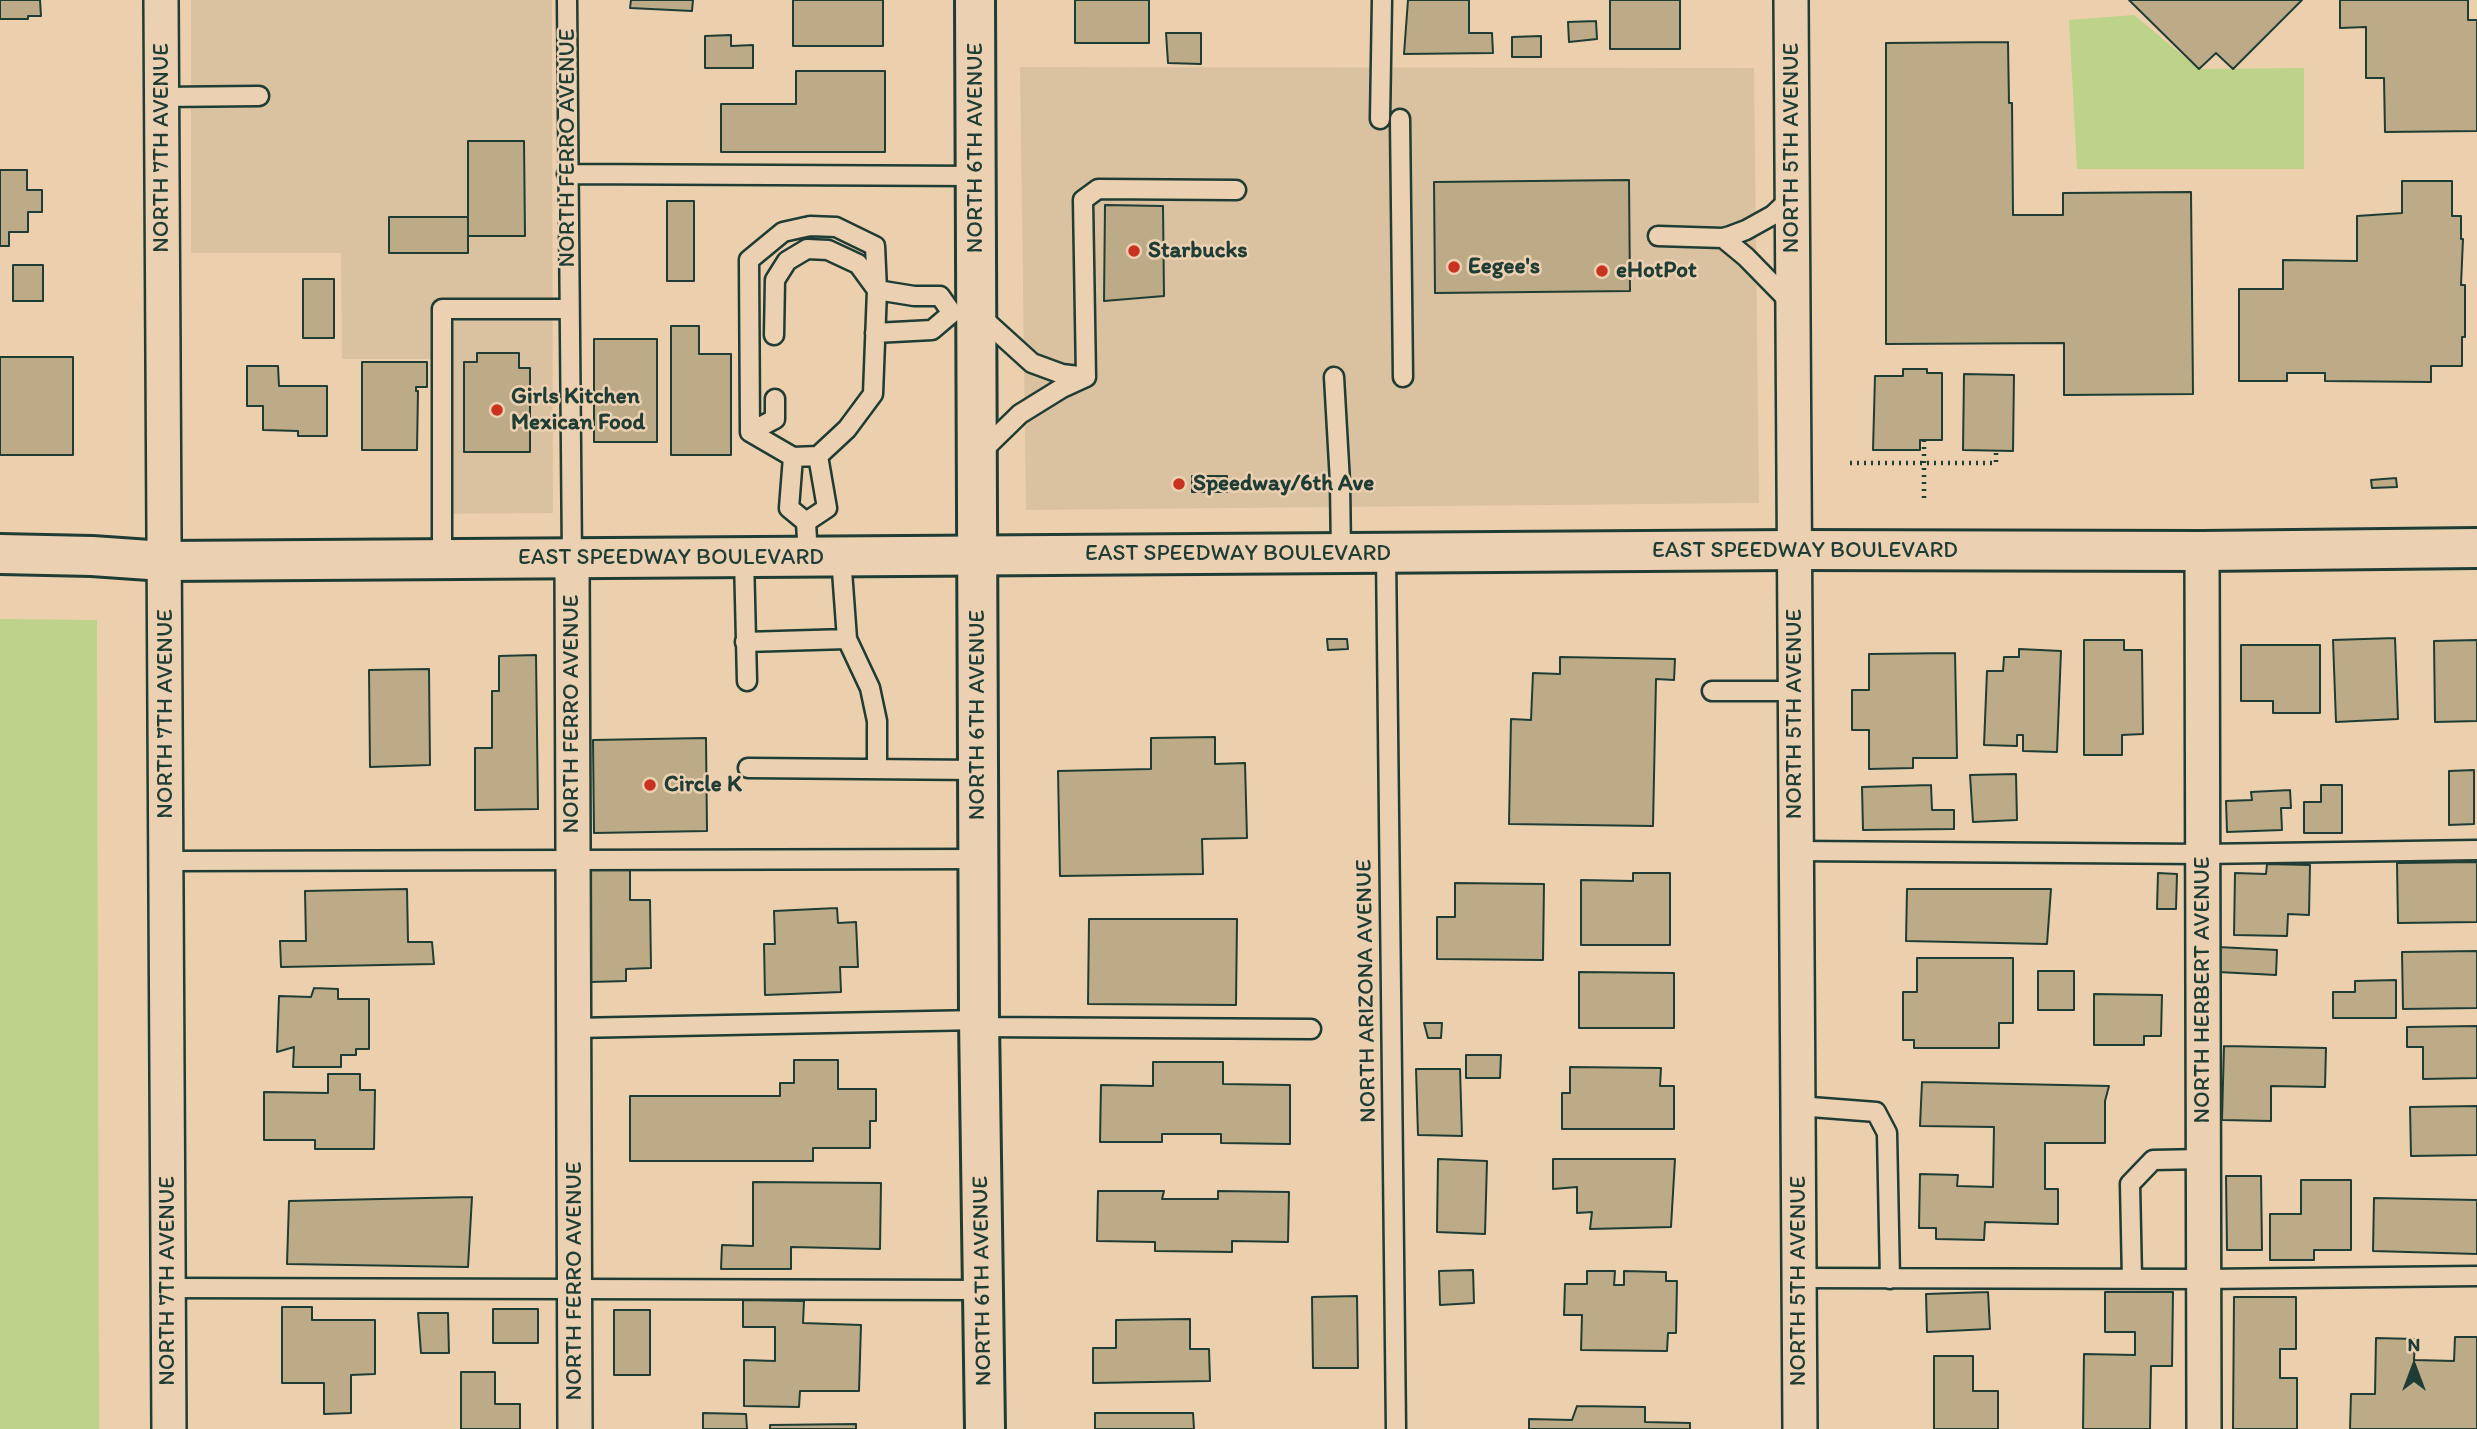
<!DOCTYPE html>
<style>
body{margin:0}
#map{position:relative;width:2477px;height:1429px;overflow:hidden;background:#ecd0ae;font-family:Itim,sans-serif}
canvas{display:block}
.north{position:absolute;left:2379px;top:1331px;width:70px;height:70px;-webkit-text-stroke:5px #ebd0b2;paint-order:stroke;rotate:0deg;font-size:19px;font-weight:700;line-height:28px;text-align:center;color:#1f3d34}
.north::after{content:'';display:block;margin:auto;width:24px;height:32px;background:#1f3d34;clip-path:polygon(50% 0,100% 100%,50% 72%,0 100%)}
</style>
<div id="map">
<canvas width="2477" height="1429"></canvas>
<div class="north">N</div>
</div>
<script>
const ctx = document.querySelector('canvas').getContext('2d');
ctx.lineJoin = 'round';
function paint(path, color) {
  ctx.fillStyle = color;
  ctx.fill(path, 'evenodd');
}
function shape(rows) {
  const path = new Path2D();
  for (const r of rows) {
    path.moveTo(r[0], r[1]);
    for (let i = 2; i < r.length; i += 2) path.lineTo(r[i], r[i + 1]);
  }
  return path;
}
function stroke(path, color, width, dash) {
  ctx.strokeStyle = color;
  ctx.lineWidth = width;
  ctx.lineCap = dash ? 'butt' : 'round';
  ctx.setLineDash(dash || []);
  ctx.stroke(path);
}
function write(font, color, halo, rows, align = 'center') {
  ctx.font = font + ' Itim,sans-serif';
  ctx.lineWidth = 5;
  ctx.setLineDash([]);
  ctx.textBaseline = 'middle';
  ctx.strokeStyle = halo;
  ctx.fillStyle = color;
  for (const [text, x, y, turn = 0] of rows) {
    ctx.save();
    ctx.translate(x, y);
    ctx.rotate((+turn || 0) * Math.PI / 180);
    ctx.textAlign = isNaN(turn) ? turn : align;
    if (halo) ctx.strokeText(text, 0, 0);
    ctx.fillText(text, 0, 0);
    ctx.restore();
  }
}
const built = shape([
 [191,0,552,0,553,513,431,514,431,359,342,359,341,253,191,253],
 [1020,67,1754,68,1759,503,1026,510]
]);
const green = shape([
 [2134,15,2199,69,2304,68,2304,169,2077,169,2069,20],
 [0,619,97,620,99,1429,0,1429]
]);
const building = shape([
 [0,0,40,0,41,16,28,16,28,19,0,19,0,0],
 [631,0,693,0,692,11,630,8,631,0],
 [793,0,883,0,883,46,793,46,793,0],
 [1075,0,1149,0,1149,43,1075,43,1075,0],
 [1408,0,1469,0,1469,33,1492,33,1493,53,1404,54,1408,0],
 [1610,0,1680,0,1680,49,1610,49,1610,0],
 [2129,0,2302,0,2233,69,2216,53,2199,69,2129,0],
 [2340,0,2468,0,2468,20,2477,20,2477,131,2385,132,2384,78,2366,78,2366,27,2340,28,2340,0],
 [1596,21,1597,39,1569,42,1568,22,1596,21],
 [1166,33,1201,33,1201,64,1168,63,1166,33],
 [731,35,731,46,753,45,753,68,705,68,705,36,731,35],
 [1541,36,1541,57,1512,57,1512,37,1541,36],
 [2008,42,2009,103,2012,103,2013,215,2063,215,2063,193,2191,192,2193,394,2064,395,2064,343,1886,344,1886,43,2008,42],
 [796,71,885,71,885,152,721,152,721,104,796,104,796,71],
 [468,141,524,141,525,236,468,236,468,141],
 [0,170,27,170,27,190,42,190,42,212,28,212,28,232,9,232,9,246,0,246,0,170],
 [1629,180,1630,291,1435,293,1434,182,1629,180],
 [2402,181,2452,181,2452,216,2461,216,2461,239,2463,239,2461,285,2465,285,2465,337,2462,337,2462,366,2431,366,2431,382,2325,381,2325,373,2287,373,2287,381,2239,381,2239,289,2283,289,2283,260,2357,261,2357,216,2402,213,2402,181],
 [667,201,694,201,694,281,667,281,667,201],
 [1105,205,1163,206,1164,296,1104,301,1105,205],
 [389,217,468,217,468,253,389,253,389,217],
 [13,265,43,265,43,301,13,301,13,265],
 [303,279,334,279,334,338,303,338,303,279],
 [671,326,699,326,699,354,731,354,731,455,671,455,671,326],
 [594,339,657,339,657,442,594,442,594,339],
 [477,353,519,353,519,368,530,368,530,452,464,452,464,362,477,362,477,353],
 [0,357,73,357,73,455,0,455,0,357],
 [362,362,427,362,427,387,416,387,416,391,418,391,417,450,362,450,362,362],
 [247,366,278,366,279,386,327,386,327,436,298,436,298,431,263,430,263,406,247,406,247,366],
 [1903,369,1927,369,1927,373,1942,373,1942,440,1920,440,1920,450,1873,450,1875,376,1903,376,1903,369],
 [1964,374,2014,375,2013,451,1963,450,1964,374],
 [1192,476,1227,476,1227,492,1192,492,1192,476],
 [2396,478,2397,487,2372,488,2371,480,2396,478],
 [2395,638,2398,719,2336,722,2333,640,2395,638],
 [1327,639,1347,639,1348,649,1328,650,1327,639],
 [2084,640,2124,640,2124,650,2142,650,2143,734,2122,735,2122,755,2084,755,2084,640],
 [2477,640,2477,721,2435,722,2434,641,2477,640],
 [2241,645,2320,645,2320,713,2273,713,2273,701,2241,701,2241,645],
 [2019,649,2061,651,2057,752,2023,751,2023,735,2017,735,2017,746,1984,745,1987,671,2003,671,2004,657,2019,657,2019,649],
 [1955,653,1957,758,1913,758,1913,768,1869,769,1869,730,1852,730,1852,690,1869,690,1869,654,1955,653],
 [536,655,538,809,475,810,475,748,492,748,492,691,499,691,499,656,536,655],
 [1560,657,1675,659,1674,680,1656,679,1653,826,1509,824,1511,719,1531,720,1533,673,1560,674,1560,657],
 [429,669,430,765,370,767,369,670,429,669],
 [1215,737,1215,764,1245,763,1247,838,1202,839,1203,874,1060,876,1058,771,1151,769,1151,738,1215,737],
 [706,738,707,831,594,833,593,740,706,738],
 [2474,770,2474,824,2449,825,2449,771,2474,770],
 [2016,774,2017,820,1973,822,1970,775,2016,774],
 [1931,785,1932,810,1954,810,1954,829,1863,830,1862,787,1931,785],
 [2321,785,2342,785,2342,833,2304,833,2304,802,2321,802,2321,785],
 [2290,790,2291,808,2281,808,2282,830,2227,832,2226,801,2252,800,2251,792,2290,790],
 [2477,862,2477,922,2398,923,2397,863,2477,862],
 [2267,864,2310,865,2309,915,2288,914,2287,936,2234,935,2235,873,2266,874,2267,864],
 [630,869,630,900,650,900,651,968,626,969,626,981,591,982,589,870,630,869],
 [1633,873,1670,873,1670,945,1581,945,1581,880,1633,881,1633,873],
 [2158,873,2177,874,2176,909,2157,909,2158,873],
 [1455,883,1544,884,1543,960,1437,959,1437,917,1455,917,1455,883],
 [407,889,408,942,432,942,434,964,281,967,280,941,306,941,305,891,407,889],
 [1907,889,2051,889,2047,944,1906,941,1907,889],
 [837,908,838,923,856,922,858,967,840,967,841,992,765,995,764,944,775,944,774,911,837,908],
 [1089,919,1237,919,1236,1005,1088,1004,1089,919],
 [2218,947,2277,950,2276,975,2218,972,2218,947],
 [2477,951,2477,1008,2403,1009,2402,952,2477,951],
 [1917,958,2013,958,2013,1023,1999,1023,1999,1048,1914,1048,1914,1040,1903,1040,1903,992,1917,992,1917,958],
 [2038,971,2074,971,2074,1010,2038,1010,2038,971],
 [1579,972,1674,973,1674,1028,1579,1028,1579,972],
 [2396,980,2396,1018,2333,1018,2333,992,2355,992,2355,981,2396,980],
 [314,988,338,989,338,999,369,999,369,1049,356,1049,356,1055,341,1055,341,1067,293,1067,294,1047,277,1052,279,996,311,997,314,988],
 [2094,994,2162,995,2161,1036,2144,1036,2144,1045,2094,1045,2094,994],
 [1424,1023,1442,1023,1441,1038,1428,1038,1424,1023],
 [2477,1026,2477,1078,2423,1079,2423,1047,2407,1047,2407,1027,2477,1026],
 [2224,1046,2326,1048,2325,1087,2271,1086,2271,1121,2222,1120,2224,1046],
 [1466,1055,1501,1055,1500,1078,1466,1078,1466,1055],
 [794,1060,838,1060,838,1089,876,1089,876,1121,870,1121,870,1148,813,1148,813,1161,630,1161,630,1096,780,1096,780,1083,794,1083,794,1060],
 [1153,1062,1223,1062,1223,1084,1290,1085,1290,1144,1221,1143,1221,1134,1162,1134,1162,1142,1100,1142,1101,1085,1153,1086,1153,1062],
 [1570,1067,1661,1068,1660,1086,1674,1086,1674,1129,1562,1129,1562,1093,1570,1093,1570,1067],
 [1416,1069,1460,1069,1462,1136,1418,1135,1416,1069],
 [328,1074,360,1074,360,1090,375,1090,374,1149,315,1149,315,1140,264,1140,264,1092,328,1093,328,1074],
 [1922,1082,2109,1086,2105,1101,2105,1143,2045,1143,2045,1189,2058,1189,2058,1224,1985,1222,1984,1240,1936,1239,1936,1228,1919,1228,1920,1174,1958,1175,1957,1186,1993,1187,1994,1127,1920,1126,1922,1082],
 [2477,1106,2477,1155,2411,1156,2410,1107,2477,1106],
 [1438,1159,1487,1161,1485,1234,1437,1232,1438,1159],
 [1553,1159,1675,1159,1671,1227,1590,1229,1592,1212,1577,1213,1577,1187,1553,1189,1553,1159],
 [2226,1176,2261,1176,2262,1250,2227,1250,2226,1176],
 [2301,1180,2351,1180,2351,1250,2314,1250,2314,1260,2270,1260,2270,1214,2301,1214,2301,1180],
 [753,1182,881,1183,880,1249,791,1247,791,1269,721,1269,722,1245,753,1246,753,1182],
 [1098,1191,1164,1191,1162,1199,1218,1199,1218,1191,1289,1192,1288,1242,1232,1241,1232,1252,1155,1251,1155,1242,1097,1241,1098,1191],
 [472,1197,468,1267,287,1264,289,1201,472,1197],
 [2374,1198,2477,1200,2477,1254,2373,1251,2374,1198],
 [1473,1270,1474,1303,1440,1305,1439,1271,1473,1270],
 [1587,1271,1615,1271,1614,1285,1624,1285,1624,1271,1666,1272,1666,1281,1677,1281,1676,1333,1668,1333,1667,1351,1581,1350,1582,1315,1564,1315,1565,1284,1587,1284,1587,1271],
 [1988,1292,1990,1329,1927,1332,1926,1294,1988,1292],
 [2105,1292,2173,1292,2172,1366,2151,1366,2150,1429,2083,1429,2084,1354,2135,1355,2135,1332,2105,1332,2105,1292],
 [1357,1296,1358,1368,1313,1368,1312,1297,1357,1296],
 [2234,1297,2296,1297,2296,1349,2280,1349,2280,1378,2297,1378,2297,1429,2233,1429,2234,1297],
 [743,1300,804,1301,803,1323,861,1325,859,1391,800,1391,799,1407,744,1406,744,1360,775,1361,775,1327,743,1327,743,1300],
 [282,1307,312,1307,312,1320,375,1320,375,1374,351,1375,351,1413,324,1414,324,1383,282,1383,282,1307],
 [493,1309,538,1309,538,1343,493,1343,493,1309],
 [614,1310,650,1310,650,1375,614,1375,614,1310],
 [418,1313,448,1313,449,1353,421,1353,418,1313],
 [1190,1319,1190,1349,1209,1349,1210,1381,1093,1383,1093,1348,1116,1348,1116,1320,1190,1319],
 [2455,1337,2477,1337,2477,1429,2350,1429,2351,1394,2375,1394,2376,1338,2415,1339,2414,1360,2454,1361,2455,1337],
 [1934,1356,1973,1356,1973,1391,1998,1391,1998,1429,1934,1429,1934,1356],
 [461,1372,495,1372,495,1404,520,1404,520,1429,461,1429,461,1372],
 [1577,1406,1645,1407,1645,1422,1690,1423,1690,1429,1529,1429,1529,1419,1572,1420,1577,1406],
 [703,1413,746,1414,747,1429,703,1429,703,1413],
 [1095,1413,1193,1413,1194,1429,1095,1429,1095,1413],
 [856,1424,856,1429,770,1429,770,1425,856,1424]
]);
const path = shape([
 [1924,440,1924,499],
 [1850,463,1996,463,1996,451]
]);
const lane = shape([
 [567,0,572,558],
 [161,97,259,96],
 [1380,119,1382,0],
 [1400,119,1403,377],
 [567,174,976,176],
 [810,226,836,227,875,246,877,290,873,394,847,429,818,456,793,457,750,432,749,260,783,232,810,226],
 [1658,236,1723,238,1730,236,1746,230,1773,215,1791,198],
 [1723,238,1746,257,1791,303],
 [978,314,1032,363,1062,374,1086,377,1062,388,1020,414,979,454],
 [774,335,775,280,787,261,807,249,828,250,858,264,877,290,914,296,940,296,952,313,932,330,875,333],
 [1086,377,1083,200,1098,189,1236,190],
 [1334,377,1340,482,1341,554],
 [750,432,775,419,775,399],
 [793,457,789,508,806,522,808,557],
 [806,522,827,508,818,456],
 [1386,553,1396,1429],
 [841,557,847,639],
 [744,558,747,681],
 [442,559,442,309,569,309],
 [745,642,847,639,870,688,877,721,877,769],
 [1712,691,1795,691],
 [748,768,979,770],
 [1796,851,2202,854,2477,850],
 [167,861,979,859],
 [980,1027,1311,1029],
 [574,1028,979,1020],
 [1798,1106,1876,1112,1887,1133,1890,1279],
 [1799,1278,2204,1279,2477,1276],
 [2132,1279,2130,1184,2153,1160,2203,1159],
 [168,1288,984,1290]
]);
const street = shape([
 [161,0,169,1429],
 [1791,0,1800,1429],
 [2202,551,2204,1429],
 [572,558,575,1429]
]);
const secondary = shape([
 [975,0,979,1020,985,1429]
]);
const primary = shape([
 [0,554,92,556,164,561,1793,550,2202,551,2477,548]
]);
const markers = [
 [1134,251,7,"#c8321e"],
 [1454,267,7,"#c8321e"],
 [1602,271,7,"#c8321e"],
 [497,410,7,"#c8321e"],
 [1179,484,7,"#c8321e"],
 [650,785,7,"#c8321e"]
];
const streetNames = [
 ["NORTH 7TH AVENUE",162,148,-90],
 ["NORTH FERRO AVENUE",568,148,-90],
 ["NORTH 6TH AVENUE",976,148,-90],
 ["NORTH 5TH AVENUE",1792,148,-90],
 ["EAST SPEEDWAY BOULEVARD",1805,551],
 ["EAST SPEEDWAY BOULEVARD",1238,554],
 ["EAST SPEEDWAY BOULEVARD",671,558],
 ["NORTH 7TH AVENUE",166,714,-90],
 ["NORTH FERRO AVENUE",572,714,-90],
 ["NORTH 5TH AVENUE",1795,714,-90],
 ["NORTH 6TH AVENUE",978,715,-90],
 ["NORTH HERBERT AVENUE",2203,990,-90],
 ["NORTH ARIZONA AVENUE",1367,991,-91],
 ["NORTH 7TH AVENUE",168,1281,-90],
 ["NORTH FERRO AVENUE",575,1281,-90],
 ["NORTH 6TH AVENUE",983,1281,-91],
 ["NORTH 5TH AVENUE",1799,1281,-90]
];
const poiNames = [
 ["Starbucks",1148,251],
 ["Eegee's",1468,267],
 ["eHotPot",1616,271],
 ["Girls Kitchen",511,397],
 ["Mexican Food",511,423],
 ["Speedway/6th Ave",1193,484],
 ["Circle K",664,785]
];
paint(built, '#dac2a0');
paint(green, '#bcd389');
paint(building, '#bcab86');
stroke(building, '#1f3d34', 2);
stroke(lane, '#1f3d34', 23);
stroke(street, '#1f3d34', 38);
stroke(secondary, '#1f3d34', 44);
stroke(primary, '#1f3d34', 44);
stroke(path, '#1f3d34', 4.5, [2, 5]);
stroke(lane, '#ebd0b2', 18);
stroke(street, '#ebd0b2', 33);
stroke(secondary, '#ebd0b2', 38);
stroke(primary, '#ebd0b2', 38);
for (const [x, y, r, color] of markers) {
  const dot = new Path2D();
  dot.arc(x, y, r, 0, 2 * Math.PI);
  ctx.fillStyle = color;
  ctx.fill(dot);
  stroke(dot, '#ebd0b2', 2.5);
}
write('23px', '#1f3d34', '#ebd0b2', streetNames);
write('bold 23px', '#1f3d34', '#ebd0b2', poiNames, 'left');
</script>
